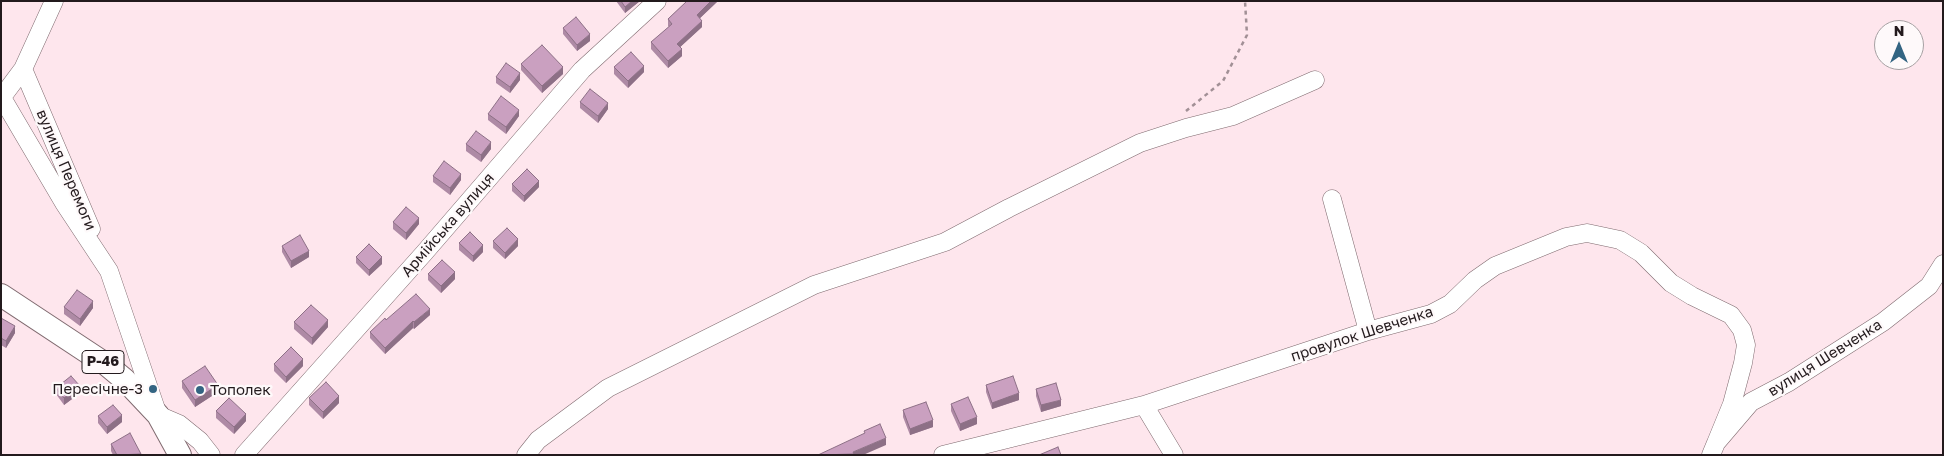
<!DOCTYPE html>
<meta charset="utf-8">
<style>
body{margin:0}
#map{position:relative;width:1944px;height:456px;overflow:hidden;background:#fee6ed;font-family:"Golos Text",sans-serif}
canvas{display:block}
.frame{position:absolute;inset:0;border:2px solid #231a1d;pointer-events:none}
.north{position:absolute;left:1874px;top:20px;width:50px;height:50px;box-sizing:border-box;background:#fef9fa;border:1px solid #a6a0a2;border-radius:50%;rotate:0deg;font-size:14px;font-weight:700;line-height:20px;text-align:center;color:#231a1d}
.north::after{content:'';display:block;margin:auto;width:18px;height:22px;background:#336482;clip-path:polygon(50% 0,100% 100%,50% 72%,0 100%)}
</style>
<div id="map">
<canvas width="1944" height="456"></canvas>
<div class="frame"></div>
<div class="north">N</div>
</div>
<script>
const ctx = document.querySelector('canvas').getContext('2d');
ctx.lineJoin = 'round';
function shape(rows) {
  const path = new Path2D();
  for (const r of rows) {
    path.moveTo(r[0], r[1]);
    for (let i = 2; i < r.length; i += 2) path.lineTo(r[i], r[i + 1]);
  }
  return path;
}
function stroke(path, color, width, dash) {
  ctx.strokeStyle = color;
  ctx.lineWidth = width;
  ctx.lineCap = dash ? 'butt' : 'round';
  ctx.setLineDash(dash || []);
  ctx.stroke(path);
}
function paint(path, color) {
  ctx.fillStyle = color;
  ctx.fill(path, 'evenodd');
}
function write(font, color, halo, rows, align = 'center') {
  ctx.font = font + ' "Golos Text",sans-serif';
  ctx.lineWidth = 4.5;
  ctx.setLineDash([]);
  ctx.textBaseline = 'middle';
  ctx.strokeStyle = halo;
  ctx.fillStyle = color;
  for (const [text, x, y, turn = 0] of rows) {
    ctx.save();
    ctx.translate(x, y);
    ctx.rotate((+turn || 0) * Math.PI / 180);
    ctx.textAlign = isNaN(turn) ? turn : align;
    if (halo) ctx.strokeText(text, 0, 0);
    ctx.fillText(text, 0, 0);
    ctx.restore();
  }
}
const path = shape([
 [1186,111,1223,81,1247,35,1245,1]
]);
const minor = shape([
 [23,69,91,229],
 [1,96,64,203,109,271,158,415,179,424,200,441,211,455],
 [2,97,23,69,54,1],
 [1332,199,1368,331],
 [1144,405,1174,455],
 [244,455,425,252,582,70,657,1],
 [526,455,538,440,608,388,814,285,945,242,1009,208,1140,143,1186,128,1233,116,1315,80],
 [943,455,1144,405,1368,331,1431,314,1450,304,1475,280,1495,266,1566,237,1587,233,1620,240,1641,253,1671,283,1692,296,1731,315,1742,330,1746,345,1743,363,1732,404,1716,443],
 [1711,455,1716,443,1751,402,1789,382,1883,322,1929,286,1943,264]
]);
const major = shape([
 [1,295,107,365,125,380,158,415,180,455]
]);
const wall = shape([
 [616,1,640,1,625,13],
 [687,1,718,1,700,18,702,27,680,47,682,56,668,68,651,49,651,42,669,27,668,26,668,19],
 [563,28,590,41,577,51,563,34],
 [521,64,563,74,542,93,521,70],
 [614,67,644,72,628,88,614,74],
 [496,77,520,80,510,93,496,83],
 [580,102,608,109,598,123,580,108],
 [488,114,519,116,506,134,488,120],
 [466,144,491,149,481,162,466,151],
 [433,176,461,180,450,195,433,182],
 [512,184,539,187,524,202,512,191],
 [393,222,419,224,406,240,393,229],
 [493,241,518,246,505,259,493,248],
 [459,243,483,252,473,262,459,250],
 [282,246,309,257,291,268,282,252],
 [356,257,382,264,369,276,356,263],
 [428,274,455,279,441,293,428,280],
 [64,307,93,308,80,326,64,314],
 [430,315,414,329,413,328,385,354,370,338,370,332,386,320],
 [1,318,15,333,6,348,1,345],
 [294,322,328,327,312,345,294,329],
 [274,364,303,366,286,383,274,371],
 [182,381,218,392,195,407,182,388],
 [986,385,1019,400,992,409,986,392],
 [56,388,80,393,64,405,56,394],
 [1036,389,1061,406,1041,412,1036,396],
 [309,398,339,403,323,419,309,405],
 [951,404,977,424,960,431,951,411],
 [903,410,933,427,910,435,903,417],
 [216,411,246,421,234,434,216,418],
 [98,416,122,422,107,434,98,423],
 [111,444,141,455,113,455,111,451]
]);
const shadedWall = shape([
 [632,1,640,1,625,13,625,7],
 [711,1,718,1,697,21,697,15],
 [702,21,702,27,677,50,677,44],
 [590,34,590,41,577,51,577,45],
 [682,49,682,56,668,68,668,61],
 [644,66,644,72,628,88,628,81],
 [563,67,563,74,542,93,542,86],
 [520,73,520,80,510,93,510,87],
 [608,103,608,109,598,123,598,116],
 [519,110,519,116,506,134,506,127],
 [491,142,491,149,481,162,481,155],
 [461,174,461,180,450,195,450,188],
 [539,181,539,187,524,202,524,196],
 [419,218,419,224,406,240,406,233],
 [518,239,518,246,505,259,505,253],
 [483,245,483,252,473,262,473,256],
 [309,251,309,257,291,268,291,261],
 [382,257,382,264,369,276,369,270],
 [455,272,455,279,441,293,441,286],
 [93,301,93,308,80,326,80,319],
 [430,309,430,315,414,329,414,322],
 [328,320,328,327,312,345,312,338],
 [413,321,413,328,385,354,385,348],
 [15,326,15,333,6,348,6,341],
 [303,359,303,366,286,383,286,377],
 [218,385,218,392,195,407,195,400],
 [80,386,80,393,64,405,64,398],
 [1019,393,1019,400,992,409,992,403],
 [339,396,339,403,323,419,323,412],
 [1061,400,1061,406,1041,412,1041,405],
 [246,414,246,421,234,434,234,427],
 [122,415,122,422,107,434,107,427],
 [977,417,977,424,960,431,960,424],
 [933,420,933,427,910,435,910,429],
 [886,438,886,445,863,455,853,455,853,452]
]);
const building = shape([
 [621,1,632,1,625,7,621,1],
 [687,1,711,1,697,15,702,21,677,44,682,49,668,61,651,42,672,24,668,19,687,1],
 [576,17,590,34,577,45,563,28,576,17],
 [542,45,563,67,542,86,521,64,542,45],
 [631,52,644,66,628,81,614,67,631,52],
 [506,63,520,73,510,87,496,77,506,63],
 [590,89,608,103,598,116,580,102,590,89],
 [501,96,519,110,506,127,488,114,501,96],
 [476,131,491,142,481,155,466,144,476,131],
 [444,161,461,174,450,188,433,176,444,161],
 [527,169,539,181,524,196,512,184,527,169],
 [406,207,419,218,406,233,393,222,406,207],
 [507,228,518,239,505,253,493,241,507,228],
 [470,232,483,245,473,256,459,243,470,232],
 [300,235,309,251,291,261,282,246,300,235],
 [369,244,382,257,369,270,356,257,369,244],
 [442,260,455,272,441,286,428,274,442,260],
 [77,290,93,301,80,319,64,307,77,290],
 [416,294,430,309,414,322,413,321,385,348,370,332,385,318,386,320,416,294],
 [311,305,328,320,312,338,294,322,311,305],
 [1,318,15,326,6,341,1,338,1,318],
 [291,347,303,359,286,377,274,364,291,347],
 [205,366,218,385,195,400,182,381,205,366],
 [71,376,80,386,64,398,56,388,71,376],
 [1013,376,1019,393,992,403,986,385,1013,376],
 [326,382,339,396,323,412,309,398,326,382],
 [1056,383,1061,400,1041,405,1036,389,1056,383],
 [968,397,977,417,960,424,951,404,968,397],
 [229,398,246,414,234,427,216,411,229,398],
 [926,402,933,420,910,429,903,410,926,402],
 [113,405,122,415,107,427,98,416,113,405],
 [880,424,886,438,853,452,854,454,818,455,865,433,864,431,880,424],
 [130,433,141,454,117,455,111,444,130,433],
 [1058,447,1061,455,1039,455,1058,447]
]);
const markers = [
 [153,389,5,"#336482"],
 [200,390,5,"#336482"]
];
const shields = [
 [103,362,42]
];
const shieldNames = [
 ["Р-46",103,362]
];
const streetNames = [
 ["вулиця Перемоги",66,170,67],
 ["Армійська вулиця",448,225,-49],
 ["провулок Шевченка",1362,334,-18],
 ["вулиця Шевченка",1825,358,-32]
];
const poiNames = [
 ["Пересічне-3",143,389],
 ["Тополек",210,390,"left"]
];
stroke(minor, '#7f6a6f', 19);
stroke(major, '#7f6a6f', 24);
stroke(path, '#a29096', 2.5, [4, 4]);
stroke(minor, '#fff', 18);
stroke(major, '#fff', 22);
paint(wall, '#ae8aa5');
paint(shadedWall, '#8d7086');
paint(building, '#caa0c0');
stroke(building, '#8d7086', 1);
for (const [x, y, r, color] of markers) {
  const dot = new Path2D();
  dot.arc(x, y, r, 0, 2 * Math.PI);
  ctx.fillStyle = color;
  ctx.fill(dot);
  stroke(dot, '#fef9fa', 2);
}
for (const [x, y, w] of shields) {
  const box = new Path2D();
  box.roundRect(x - w / 2, y - 11.5, w, 23, 4);
  ctx.fillStyle = '#fef9fa';
  ctx.fill(box);
  stroke(box, '#231a1d', 1);
}
write('bold 14px', '#231a1d', null, shieldNames);
write('15px', '#231a1d', '#fef9fa', streetNames);
write('15px', '#231a1d', '#fef9fa', poiNames, 'right');
</script>
